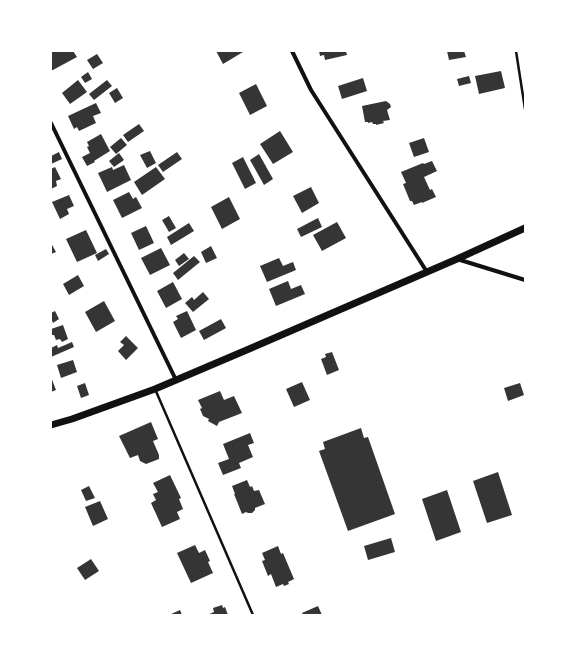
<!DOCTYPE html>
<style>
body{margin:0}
#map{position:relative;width:576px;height:666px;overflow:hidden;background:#fff;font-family:Lato,sans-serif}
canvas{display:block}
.frame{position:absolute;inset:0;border:52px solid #fff;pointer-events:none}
</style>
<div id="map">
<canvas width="576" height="666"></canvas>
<div class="frame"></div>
</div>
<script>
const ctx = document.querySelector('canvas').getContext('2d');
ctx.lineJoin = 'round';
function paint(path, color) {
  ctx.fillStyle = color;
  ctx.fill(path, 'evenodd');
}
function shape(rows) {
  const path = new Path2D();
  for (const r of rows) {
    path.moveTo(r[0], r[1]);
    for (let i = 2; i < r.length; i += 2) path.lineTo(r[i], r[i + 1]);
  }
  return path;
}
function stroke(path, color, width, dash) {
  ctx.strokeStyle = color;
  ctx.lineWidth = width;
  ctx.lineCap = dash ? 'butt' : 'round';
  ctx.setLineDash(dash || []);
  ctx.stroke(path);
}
const building = shape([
 [51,51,73,51,77,57,51,71],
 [216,51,242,51,243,52,223,64],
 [319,51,346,51,347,55,325,60,324,55,320,56],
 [447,51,464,51,466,57,449,60],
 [97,54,103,63,93,69,87,60],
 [501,71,505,88,479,94,475,76],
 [88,72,92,79,85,83,81,77],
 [469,76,471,83,459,86,457,79],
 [363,78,367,91,342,99,338,86],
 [78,80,87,92,70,104,62,93],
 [107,80,112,86,94,100,89,94],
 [256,84,267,106,250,115,239,93],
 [117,88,123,98,115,103,109,93],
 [386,101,390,104,391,107,387,110,390,120,383,121,384,123,376,125,376,124,373,124,372,122,368,123,368,122,365,122,362,106],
 [96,103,101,113,93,116,96,123,79,131,77,127,74,129,68,116],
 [139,124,144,131,128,142,123,135],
 [280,131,293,152,273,164,260,144],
 [101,134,110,151,94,161,95,162,87,166,82,157,90,153,87,147,89,146,87,142],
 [121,138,127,145,116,154,110,147],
 [424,138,429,152,414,157,409,143],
 [150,151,156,163,147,168,140,155],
 [59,152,62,159,51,164,51,156],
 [177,152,182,159,163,172,158,165],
 [119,153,124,160,114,167,109,161],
 [259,154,273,179,264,185,250,160],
 [243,157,256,183,245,189,232,163],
 [432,161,437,171,424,177,430,190,432,189,436,197,422,203,422,202,414,205,412,201,410,201,403,184,406,183,401,172,423,163,424,164],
 [124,165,131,180,107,192,98,173,112,167,113,170],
 [55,167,61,179,56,181,57,186,51,189,51,169],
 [156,167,165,179,142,195,134,182],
 [311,187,319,203,302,213,293,196],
 [129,192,133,199,136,197,142,208,122,218,113,200],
 [69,195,74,206,67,209,69,214,60,219,52,202],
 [229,197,240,219,222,229,211,207],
 [169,216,176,228,169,232,162,220],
 [318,218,322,227,301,237,297,229],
 [337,222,346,238,322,251,313,235],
 [189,223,194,231,171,245,167,237],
 [146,226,154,243,139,250,131,233],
 [86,230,97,253,77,262,66,239],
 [51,243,56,252,51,254],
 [211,246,217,258,206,263,201,252],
 [161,248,170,265,150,275,141,258],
 [106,249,109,254,98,261,95,255],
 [184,253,189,259,179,266,175,260],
 [194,256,200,262,178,280,173,273],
 [279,258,283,266,293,262,296,270,267,282,260,266],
 [78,275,84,286,69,295,63,284],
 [288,281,291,289,301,285,305,294,276,306,269,289],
 [173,282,182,299,166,308,157,291],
 [203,292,209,299,193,312,185,303,192,297,194,300],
 [104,301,115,321,96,332,85,312],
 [55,311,59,319,53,323,51,318,51,313],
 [187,311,196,330,181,338,173,322,178,319,176,316],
 [221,319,226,328,204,340,199,331],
 [63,325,68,339,62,342,60,339,56,340,54,335,52,335,51,329],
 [126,336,138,348,126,360,118,351,124,345,120,342],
 [72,342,74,347,51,357,51,348,57,345,58,348],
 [332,352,339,370,327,375,321,359,326,357,325,354],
 [73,360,77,372,61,378,57,365],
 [51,377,56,390,51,392],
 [302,382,310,400,294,407,286,389],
 [85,383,89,395,81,398,77,386],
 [520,383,524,395,508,401,504,388],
 [220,391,224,400,234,396,242,413,219,422,217,426,208,421,209,419,203,416,200,409,202,408,198,400],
 [151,422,158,439,153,441,159,455,159,459,146,464,140,461,138,455,130,458,119,436],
 [361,428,364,438,368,437,395,514,348,531,319,451,325,449,323,442],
 [250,433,254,443,248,445,253,457,239,463,241,468,223,475,218,463,229,459,223,444],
 [498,472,512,515,487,523,473,481],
 [170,475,181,498,179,499,183,509,177,512,180,519,162,527,151,503,156,500,153,494,158,492,153,483],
 [247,480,250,487,252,486,254,491,259,490,265,504,255,508,255,510,252,513,248,513,246,512,242,514,234,494,235,494,232,486],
 [89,486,95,498,86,501,81,490],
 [447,490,461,532,436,541,422,499],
 [100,501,108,519,93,526,85,507],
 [391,538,395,552,368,560,364,546],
 [195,545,199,553,205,550,210,561,208,562,213,573,191,583,177,553],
 [278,546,281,554,283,553,294,579,288,582,289,584,284,586,283,584,276,587,271,574,268,576,262,561,265,560,262,553],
 [91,559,99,571,85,580,77,568],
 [222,605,223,608,225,607,228,615,207,615,214,612,213,608],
 [318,606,322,615,303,615,302,613],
 [180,610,182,615,169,615]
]);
const service = shape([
 [516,51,525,109],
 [155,389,253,615]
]);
const minor = shape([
 [292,51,311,90,427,272],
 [51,123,176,380],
 [457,259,525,280]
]);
const tertiary = shape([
 [51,425,72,419,155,389,249,349,457,259,525,228]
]);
paint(building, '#353535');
stroke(service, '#111', 2.5);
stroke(minor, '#111', 4);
stroke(tertiary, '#111', 7);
</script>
